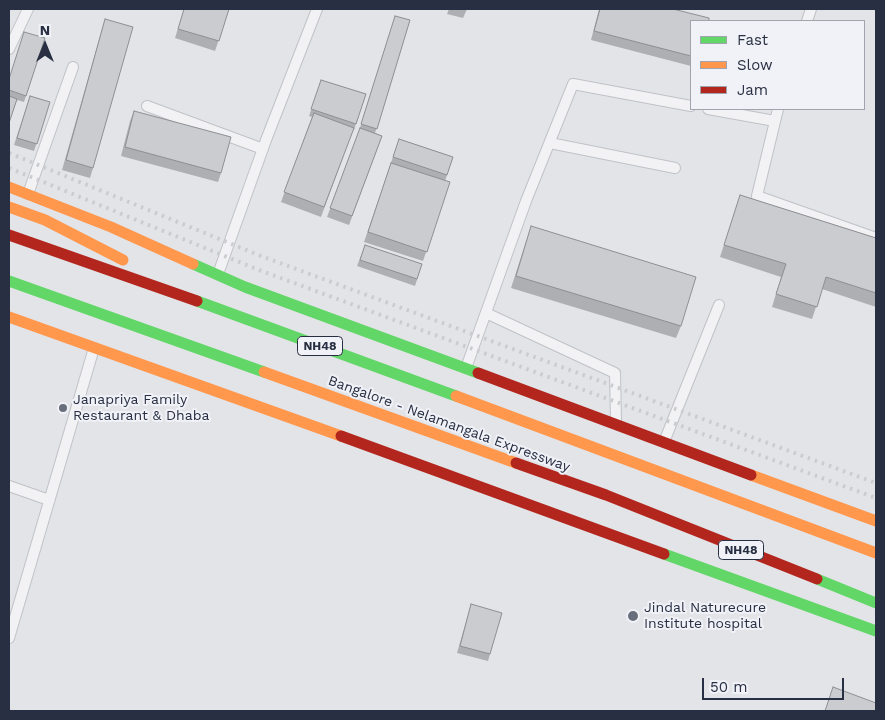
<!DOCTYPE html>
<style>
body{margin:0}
#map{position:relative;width:885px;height:720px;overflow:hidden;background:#e2e4e8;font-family:"Work Sans",sans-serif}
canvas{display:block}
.frame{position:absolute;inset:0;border:10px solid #282f42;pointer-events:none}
.legend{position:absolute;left:690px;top:20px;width:175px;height:90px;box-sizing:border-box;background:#f0f2f7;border:1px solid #a0a4af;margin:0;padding:6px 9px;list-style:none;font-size:15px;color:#282f42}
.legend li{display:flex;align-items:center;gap:10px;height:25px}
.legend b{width:25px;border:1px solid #a0a4af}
.north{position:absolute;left:20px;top:20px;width:50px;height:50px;-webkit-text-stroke:4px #f0f2f7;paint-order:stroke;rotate:0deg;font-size:14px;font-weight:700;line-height:20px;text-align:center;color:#282f42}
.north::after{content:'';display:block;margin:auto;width:18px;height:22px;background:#282f42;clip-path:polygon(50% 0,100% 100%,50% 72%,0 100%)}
.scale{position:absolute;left:702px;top:678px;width:142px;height:22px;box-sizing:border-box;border:2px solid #282f42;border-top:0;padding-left:6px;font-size:15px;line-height:18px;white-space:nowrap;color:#282f42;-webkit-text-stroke:4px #f0f2f7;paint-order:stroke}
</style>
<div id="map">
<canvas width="885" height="720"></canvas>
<div class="frame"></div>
<ul class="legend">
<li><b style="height:6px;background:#63d668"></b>Fast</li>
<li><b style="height:6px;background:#ff974d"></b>Slow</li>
<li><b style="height:6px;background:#b3261e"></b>Jam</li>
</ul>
<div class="north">N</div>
<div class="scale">50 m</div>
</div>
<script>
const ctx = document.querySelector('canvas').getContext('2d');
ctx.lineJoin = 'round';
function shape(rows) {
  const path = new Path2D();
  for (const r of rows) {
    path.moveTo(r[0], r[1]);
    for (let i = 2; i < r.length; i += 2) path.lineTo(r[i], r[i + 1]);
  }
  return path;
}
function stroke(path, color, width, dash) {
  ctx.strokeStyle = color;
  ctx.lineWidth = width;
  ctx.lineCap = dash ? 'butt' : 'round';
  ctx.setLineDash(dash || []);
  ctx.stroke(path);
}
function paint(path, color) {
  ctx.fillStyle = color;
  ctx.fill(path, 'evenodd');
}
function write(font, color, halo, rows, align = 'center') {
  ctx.font = font + ' "Work Sans",sans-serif';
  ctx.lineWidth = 4;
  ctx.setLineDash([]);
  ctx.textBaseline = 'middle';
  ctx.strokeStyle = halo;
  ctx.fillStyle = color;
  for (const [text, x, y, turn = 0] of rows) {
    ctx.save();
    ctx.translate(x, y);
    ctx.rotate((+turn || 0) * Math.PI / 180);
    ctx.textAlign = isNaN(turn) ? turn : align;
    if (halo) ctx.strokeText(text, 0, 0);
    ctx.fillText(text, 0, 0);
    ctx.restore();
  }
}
const lane = shape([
 [807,21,811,9],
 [9,49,28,9],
 [147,106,263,149],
 [708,109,775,121],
 [778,109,757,196,876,238],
 [550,143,675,168],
 [28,194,73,67],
 [218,274,266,140,317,9],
 [486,313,615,373,616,422],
 [466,368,526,201,573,84,691,106],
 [664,442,719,305],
 [9,486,49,500],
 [9,638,94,348]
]);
const fast = shape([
 [193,264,245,287,478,373],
 [9,281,264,372],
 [197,301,456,396],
 [664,554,876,631],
 [817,579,876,603]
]);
const slow = shape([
 [9,187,111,227,193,264],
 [9,207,45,220,123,260],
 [9,317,341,436],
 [264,372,516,463],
 [456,396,876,553],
 [751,475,876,521]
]);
const jam = shape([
 [9,235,197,301],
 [478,373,751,475],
 [341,436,664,554],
 [516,463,606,495,817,579]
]);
const rail = shape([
 [9,153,261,256,876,483],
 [9,168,259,270,876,498]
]);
const wall = shape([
 [184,9,229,9,215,51,175,38],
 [449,9,467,9,463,18,447,14],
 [599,9,673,9,691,21,691,66,591,40],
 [395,16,410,20,375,133,382,136,349,225,327,217,358,134],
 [105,19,93,168,90,178,62,170,102,29],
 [45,38,24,102,17,100,9,123,9,78],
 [321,80,366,94,354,130,353,130,321,217,281,202,312,117,309,116],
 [30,96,50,102,34,151,14,145],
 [134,111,221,173,218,182,121,156,130,121],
 [399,139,453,157,445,181,450,182,423,261,364,242],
 [740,195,876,238,876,307,822,289,812,319,772,307,781,277,720,257],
 [531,226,681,326,676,338,511,288],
 [365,245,422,264,415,286,357,266],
 [471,604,490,654,488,661,457,653]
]);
const building = shape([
 [184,9,229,9,219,41,178,29,184,9],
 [600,9,673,9,709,18,709,21,691,21,691,56,594,31,600,9],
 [395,16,410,20,377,129,361,124,395,16],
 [105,19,133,27,93,168,66,160,105,19],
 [24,32,45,38,26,96,9,90,9,79,24,32],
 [321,80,366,94,356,124,311,109,321,80],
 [9,96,17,99,9,123,9,96],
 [30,96,50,102,37,144,17,138,30,96],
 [134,111,231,137,221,173,125,147,134,111],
 [314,113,354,128,324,207,284,192,314,113],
 [360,128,382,136,352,216,330,208,360,128],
 [399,139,453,157,447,175,393,157,399,139],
 [391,163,450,182,427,252,368,232,391,163],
 [740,195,876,238,876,293,826,277,817,307,776,294,786,264,724,245,740,195],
 [531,226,696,277,681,326,516,276,531,226],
 [365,245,422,264,417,279,360,260,365,245],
 [471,604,502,613,490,654,460,646,471,604],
 [833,687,876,703,876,711,825,711,833,687]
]);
const markers = [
 [63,408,5,"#696e7c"],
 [633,616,6,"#696e7c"]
];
const shields = [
 [320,346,45],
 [741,550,45]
];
const shieldNames = [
 ["NH48",320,346],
 ["NH48",741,550]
];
const poiNames = [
 ["Janapriya Family",73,400],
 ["Restaurant & Dhaba",73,416],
 ["Jindal Naturecure",644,608],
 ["Institute hospital",644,624]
];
const streetNames = [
 ["Bangalore - Nelamangala Expressway",449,424,20]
];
stroke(lane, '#c0c2c6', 12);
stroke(lane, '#f2f2f4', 10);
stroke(fast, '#63d668', 11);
stroke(slow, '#ff974d', 11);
stroke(jam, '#b3261e', 11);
stroke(rail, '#cbcccf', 4, [2.5, 5]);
paint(wall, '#aeafb3');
paint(building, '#caccd0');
stroke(building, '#8d8f92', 1);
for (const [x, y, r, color] of markers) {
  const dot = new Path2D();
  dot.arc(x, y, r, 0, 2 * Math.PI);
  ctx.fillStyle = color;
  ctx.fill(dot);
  stroke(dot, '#f0f2f7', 2);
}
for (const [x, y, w] of shields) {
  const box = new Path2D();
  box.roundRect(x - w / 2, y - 9.5, w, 19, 4);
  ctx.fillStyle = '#f0f2f7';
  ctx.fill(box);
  stroke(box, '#282f42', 1);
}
write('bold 12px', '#282f42', null, shieldNames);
write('14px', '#282f42', '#f0f2f7', poiNames, 'left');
write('14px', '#282f42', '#f0f2f7', streetNames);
</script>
